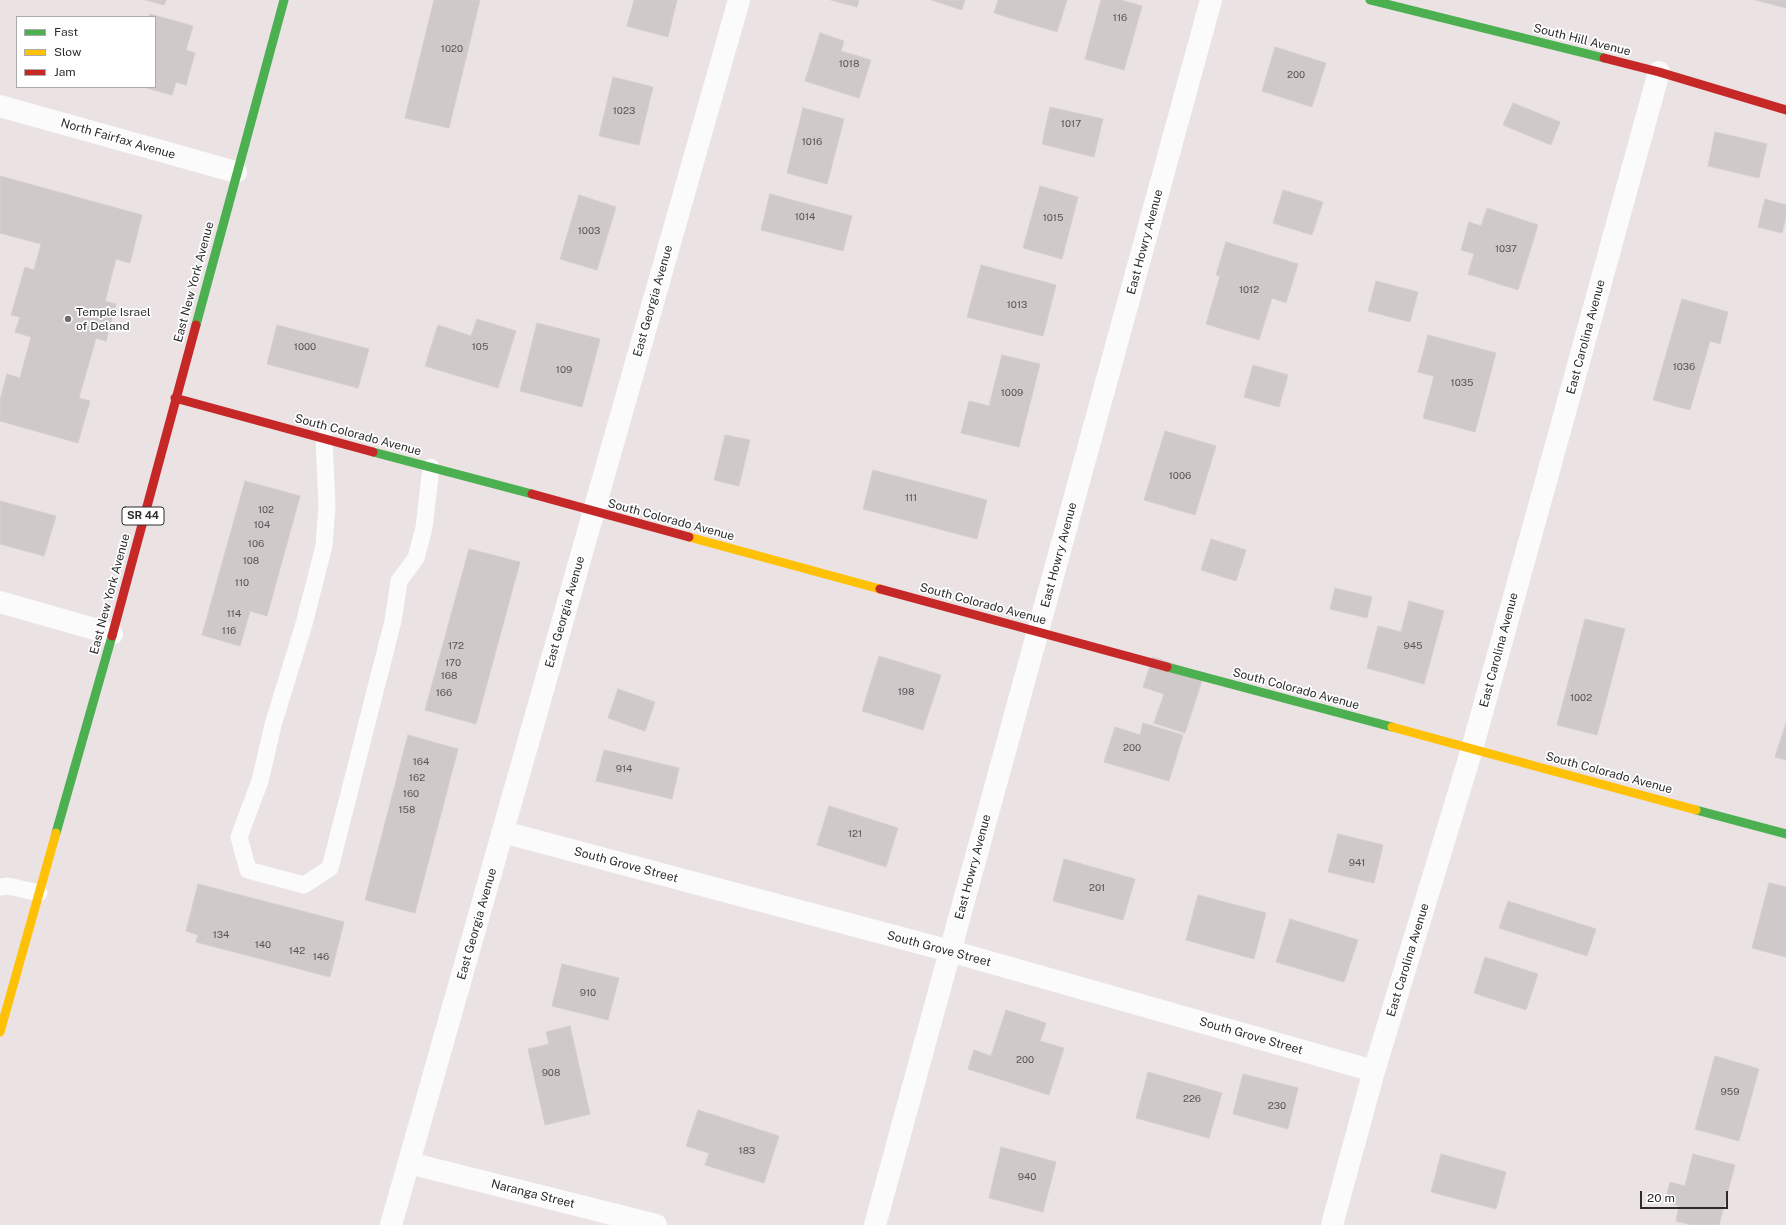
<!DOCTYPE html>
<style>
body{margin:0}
#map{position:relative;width:1786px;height:1225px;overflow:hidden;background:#eae2e3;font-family:"Public Sans",sans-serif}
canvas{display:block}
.legend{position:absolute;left:16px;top:16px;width:140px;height:72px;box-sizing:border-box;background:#fff;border:1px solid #ababab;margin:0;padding:5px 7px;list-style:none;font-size:12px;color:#2c2c2c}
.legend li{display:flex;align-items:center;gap:8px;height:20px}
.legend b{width:20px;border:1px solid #ababab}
.scale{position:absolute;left:1640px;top:1191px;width:88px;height:18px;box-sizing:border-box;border:2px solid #2c2c2c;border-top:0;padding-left:5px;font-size:12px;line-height:14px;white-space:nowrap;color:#2c2c2c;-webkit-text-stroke:3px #fff;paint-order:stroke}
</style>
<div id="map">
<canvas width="1786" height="1225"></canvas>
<ul class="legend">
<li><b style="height:5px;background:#4caf50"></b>Fast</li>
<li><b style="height:5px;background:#ffc107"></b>Slow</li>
<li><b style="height:5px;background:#c62828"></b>Jam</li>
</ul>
<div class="scale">20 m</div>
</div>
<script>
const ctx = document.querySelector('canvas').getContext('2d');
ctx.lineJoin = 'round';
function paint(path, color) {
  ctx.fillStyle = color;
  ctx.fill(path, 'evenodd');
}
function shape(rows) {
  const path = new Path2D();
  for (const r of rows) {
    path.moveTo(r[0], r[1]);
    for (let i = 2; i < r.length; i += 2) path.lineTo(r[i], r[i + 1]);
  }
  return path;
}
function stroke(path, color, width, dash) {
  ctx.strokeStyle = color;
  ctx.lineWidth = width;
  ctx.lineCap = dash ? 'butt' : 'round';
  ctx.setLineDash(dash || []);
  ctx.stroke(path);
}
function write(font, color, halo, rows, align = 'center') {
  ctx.font = font + ' "Public Sans",sans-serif';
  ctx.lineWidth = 3.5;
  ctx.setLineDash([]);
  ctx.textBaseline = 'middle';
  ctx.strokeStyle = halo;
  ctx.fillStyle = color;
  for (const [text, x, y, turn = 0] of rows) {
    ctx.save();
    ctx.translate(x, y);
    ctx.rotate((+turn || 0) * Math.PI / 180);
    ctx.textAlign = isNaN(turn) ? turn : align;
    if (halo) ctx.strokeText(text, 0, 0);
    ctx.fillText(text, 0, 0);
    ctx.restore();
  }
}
const building = shape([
 [146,0,166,0,164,5,146,0],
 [434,0,480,0,449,128,405,118,434,0],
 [634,0,677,0,668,37,627,26,634,0],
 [831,0,859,0,857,7,831,0],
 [932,0,965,0,962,10,932,0],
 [998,0,1067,0,1057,32,994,13,998,0],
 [1101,0,1121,0,1142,6,1124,70,1085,59,1101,0],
 [1756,0,1786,0,1786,8,1756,0],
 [150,14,193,26,186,50,195,53,186,85,176,82,172,95,143,87,155,87,155,17,149,17,150,14],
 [820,33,844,41,841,51,871,60,859,98,805,81,820,33],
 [1275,47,1326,63,1312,107,1262,91,1275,47],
 [613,77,653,87,639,145,599,136,613,77],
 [1513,103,1560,122,1551,145,1503,125,1513,103],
 [1050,107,1103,119,1094,157,1042,144,1050,107],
 [803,108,844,119,827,184,787,173,803,108],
 [1715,132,1767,144,1759,178,1708,166,1715,132],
 [0,176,142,215,130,263,116,259,105,301,116,304,106,341,96,338,79,398,90,401,78,443,0,421,0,400,7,374,20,378,31,337,15,332,20,317,11,315,25,267,34,270,41,244,0,233,0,176],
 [1040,186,1078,197,1062,259,1023,248,1040,186],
 [1283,190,1323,202,1312,235,1273,223,1283,190],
 [770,194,852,216,843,251,761,230,770,194],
 [579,195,616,207,597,270,560,259,579,195],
 [1765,199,1786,205,1786,217,1782,233,1758,227,1765,199],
 [1487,208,1538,225,1518,290,1468,274,1474,254,1461,250,1469,222,1481,226,1487,208],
 [1226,242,1298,264,1286,303,1272,298,1259,340,1206,324,1220,276,1216,275,1226,242],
 [981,265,1056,285,1043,336,967,317,981,265],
 [1376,281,1418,292,1410,322,1368,311,1376,281],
 [1682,299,1728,312,1720,344,1710,341,1690,410,1653,400,1682,299],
 [477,319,516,331,498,388,425,366,438,325,471,336,477,319],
 [537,323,600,339,582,407,520,391,537,323],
 [277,325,369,349,358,388,267,364,277,325],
 [1428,335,1496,353,1475,432,1423,418,1434,376,1418,372,1428,335],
 [1002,355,1040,364,1019,447,961,433,969,401,989,406,1002,355],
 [1253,365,1288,375,1279,407,1244,397,1253,365],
 [1165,431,1216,446,1195,515,1144,500,1165,431],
 [725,435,750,440,739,486,714,480,725,435],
 [873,470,987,500,977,539,863,509,873,470],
 [245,481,300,496,267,616,250,611,240,646,202,635,245,481],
 [0,501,56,516,44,556,0,544,0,501],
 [1211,539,1246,550,1236,581,1201,570,1211,539],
 [469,549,520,562,476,724,425,710,469,549],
 [1335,588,1372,597,1367,618,1330,609,1335,588],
 [1409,601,1444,611,1424,684,1367,668,1378,626,1401,632,1409,601],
 [1585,619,1625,629,1597,735,1557,725,1585,619],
 [879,656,941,675,923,730,862,711,879,656],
 [1153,657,1204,674,1185,733,1154,723,1164,694,1143,687,1153,657],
 [618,689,655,702,645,731,608,718,618,689],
 [1143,723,1183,735,1169,781,1104,762,1115,727,1140,735,1143,723],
 [1786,723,1786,760,1775,757,1786,723],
 [408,735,458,749,415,913,365,900,408,735],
 [604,750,679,768,672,799,596,781,604,750],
 [829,806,898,828,886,867,817,845,829,806],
 [1338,834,1383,845,1374,883,1328,872,1338,834],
 [1064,859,1135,879,1123,920,1053,901,1064,859],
 [1769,883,1786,887,1786,957,1752,948,1769,883],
 [198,884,344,922,330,977,196,942,198,935,186,931,198,884],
 [1198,895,1266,913,1254,959,1186,940,1198,895],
 [1508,901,1596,929,1587,956,1499,928,1508,901],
 [1290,919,1358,940,1344,982,1276,962,1290,919],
 [1485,957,1538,974,1526,1010,1474,993,1485,957],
 [562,964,619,978,608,1020,552,1006,562,964],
 [1006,1010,1046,1023,1040,1041,1064,1048,1049,1095,968,1069,974,1050,991,1056,1006,1010],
 [570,1026,590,1114,545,1125,528,1049,549,1044,546,1032,570,1026],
 [1715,1056,1759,1069,1739,1141,1695,1129,1715,1056],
 [1148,1072,1222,1093,1209,1138,1136,1118,1148,1072],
 [1243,1074,1298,1088,1288,1129,1233,1114,1243,1074],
 [698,1110,779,1136,764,1183,705,1165,709,1153,686,1146,698,1110],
 [1001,1147,1056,1162,1043,1212,989,1198,1001,1147],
 [1441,1154,1506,1172,1496,1209,1431,1192,1441,1154],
 [1693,1154,1735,1165,1719,1225,1692,1225,1676,1221,1679,1206,1665,1202,1670,1182,1685,1186,1693,1154]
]);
const lane = shape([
 [324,438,327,506,324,546,304,624,273,725,260,781,239,837,248,870,304,885,330,868,393,621,399,581,416,558,424,528,431,467],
 [0,887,8,886,39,893]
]);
const street = shape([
 [0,106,236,172],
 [0,602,112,634],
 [503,832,950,951,1374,1071],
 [409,1163,656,1225],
 [391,1225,739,0],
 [875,1225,1211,0],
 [1332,1225,1374,1071,1472,749,1659,72]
]);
const fast = shape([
 [1370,0,1604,58],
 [196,325,284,0],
 [373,452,532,494],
 [1167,667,1392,727],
 [1696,810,1786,834],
 [56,833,112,636]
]);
const slow = shape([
 [689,537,880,589],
 [1392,727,1696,810],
 [0,1032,56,833]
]);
const jam = shape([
 [1604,58,1659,72,1786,110],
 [175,398,373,452],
 [532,494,689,537],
 [880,589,1167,667],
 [112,636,196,325]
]);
const markers = [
 [68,319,4,"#6e6c6c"]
];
const numberNames = [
 ["116",1120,18],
 ["1020",452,49],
 ["1018",849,64],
 ["200",1296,75],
 ["1023",624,111],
 ["1017",1071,124],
 ["1016",812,142],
 ["1014",805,217],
 ["1015",1053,218],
 ["1003",589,231],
 ["1037",1506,249],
 ["1012",1249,290],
 ["1013",1017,305],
 ["1000",305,347],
 ["105",480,347],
 ["1036",1684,367],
 ["109",564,370],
 ["1035",1462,383],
 ["1009",1012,393],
 ["1006",1180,476],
 ["111",911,498],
 ["102",266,510],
 ["104",262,525],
 ["106",256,544],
 ["108",251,561],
 ["110",242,583],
 ["114",234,614],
 ["116",229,631],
 ["172",456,646],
 ["945",1413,646],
 ["170",453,663],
 ["168",449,676],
 ["198",906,692],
 ["166",444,693],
 ["1002",1581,698],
 ["200",1132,748],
 ["164",421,762],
 ["914",624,769],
 ["162",417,778],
 ["160",411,794],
 ["158",407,810],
 ["121",855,834],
 ["941",1357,863],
 ["201",1097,888],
 ["134",221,935],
 ["140",263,945],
 ["142",297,951],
 ["146",321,957],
 ["910",588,993],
 ["200",1025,1060],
 ["908",551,1073],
 ["959",1730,1092],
 ["226",1192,1099],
 ["230",1277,1106],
 ["183",747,1151],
 ["940",1027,1177]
];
const shields = [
 [143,516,42]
];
const shieldNames = [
 ["SR 44",143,516]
];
const streetNames = [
 ["South Hill Avenue",1582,40,14],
 ["North Fairfax Avenue",118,139,16],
 ["East Howry Avenue",1145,242,-75],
 ["East New York Avenue",194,282,-75],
 ["East Georgia Avenue",653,301,-74],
 ["East Carolina Avenue",1586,337,-75],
 ["South Colorado Avenue",358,435,15],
 ["South Colorado Avenue",671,520,15],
 ["East Howry Avenue",1059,555,-75],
 ["East New York Avenue",110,594,-75],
 ["South Colorado Avenue",983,604,15],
 ["East Georgia Avenue",565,612,-74],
 ["East Carolina Avenue",1499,650,-75],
 ["South Colorado Avenue",1296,689,15],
 ["South Colorado Avenue",1609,773,15],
 ["South Grove Street",626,865,15],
 ["East Howry Avenue",973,867,-75],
 ["East Georgia Avenue",477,924,-74],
 ["South Grove Street",939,949,15],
 ["East Carolina Avenue",1408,960,-73],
 ["South Grove Street",1251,1036,16],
 ["Naranga Street",533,1194,14]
];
const poiNames = [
 ["Temple Israel",76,312],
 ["of Deland",76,326]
];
paint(building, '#d0c9ca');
stroke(building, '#d5cecf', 1);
stroke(lane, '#fcfbfb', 17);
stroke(street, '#fcfbfb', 22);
stroke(fast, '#4caf50', 9);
stroke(slow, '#ffc107', 9);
stroke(jam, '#c62828', 9);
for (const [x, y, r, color] of markers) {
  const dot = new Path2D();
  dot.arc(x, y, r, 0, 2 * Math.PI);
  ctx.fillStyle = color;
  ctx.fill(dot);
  stroke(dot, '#fff', 1.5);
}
write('10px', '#585656', null, numberNames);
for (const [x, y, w] of shields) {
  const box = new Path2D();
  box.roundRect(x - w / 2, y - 9, w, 18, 3);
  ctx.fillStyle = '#fff';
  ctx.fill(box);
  stroke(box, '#2c2c2c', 1);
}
write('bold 11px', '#2c2c2c', null, shieldNames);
write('12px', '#2c2c2c', '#fff', streetNames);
write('12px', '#2c2c2c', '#fff', poiNames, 'left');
</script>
